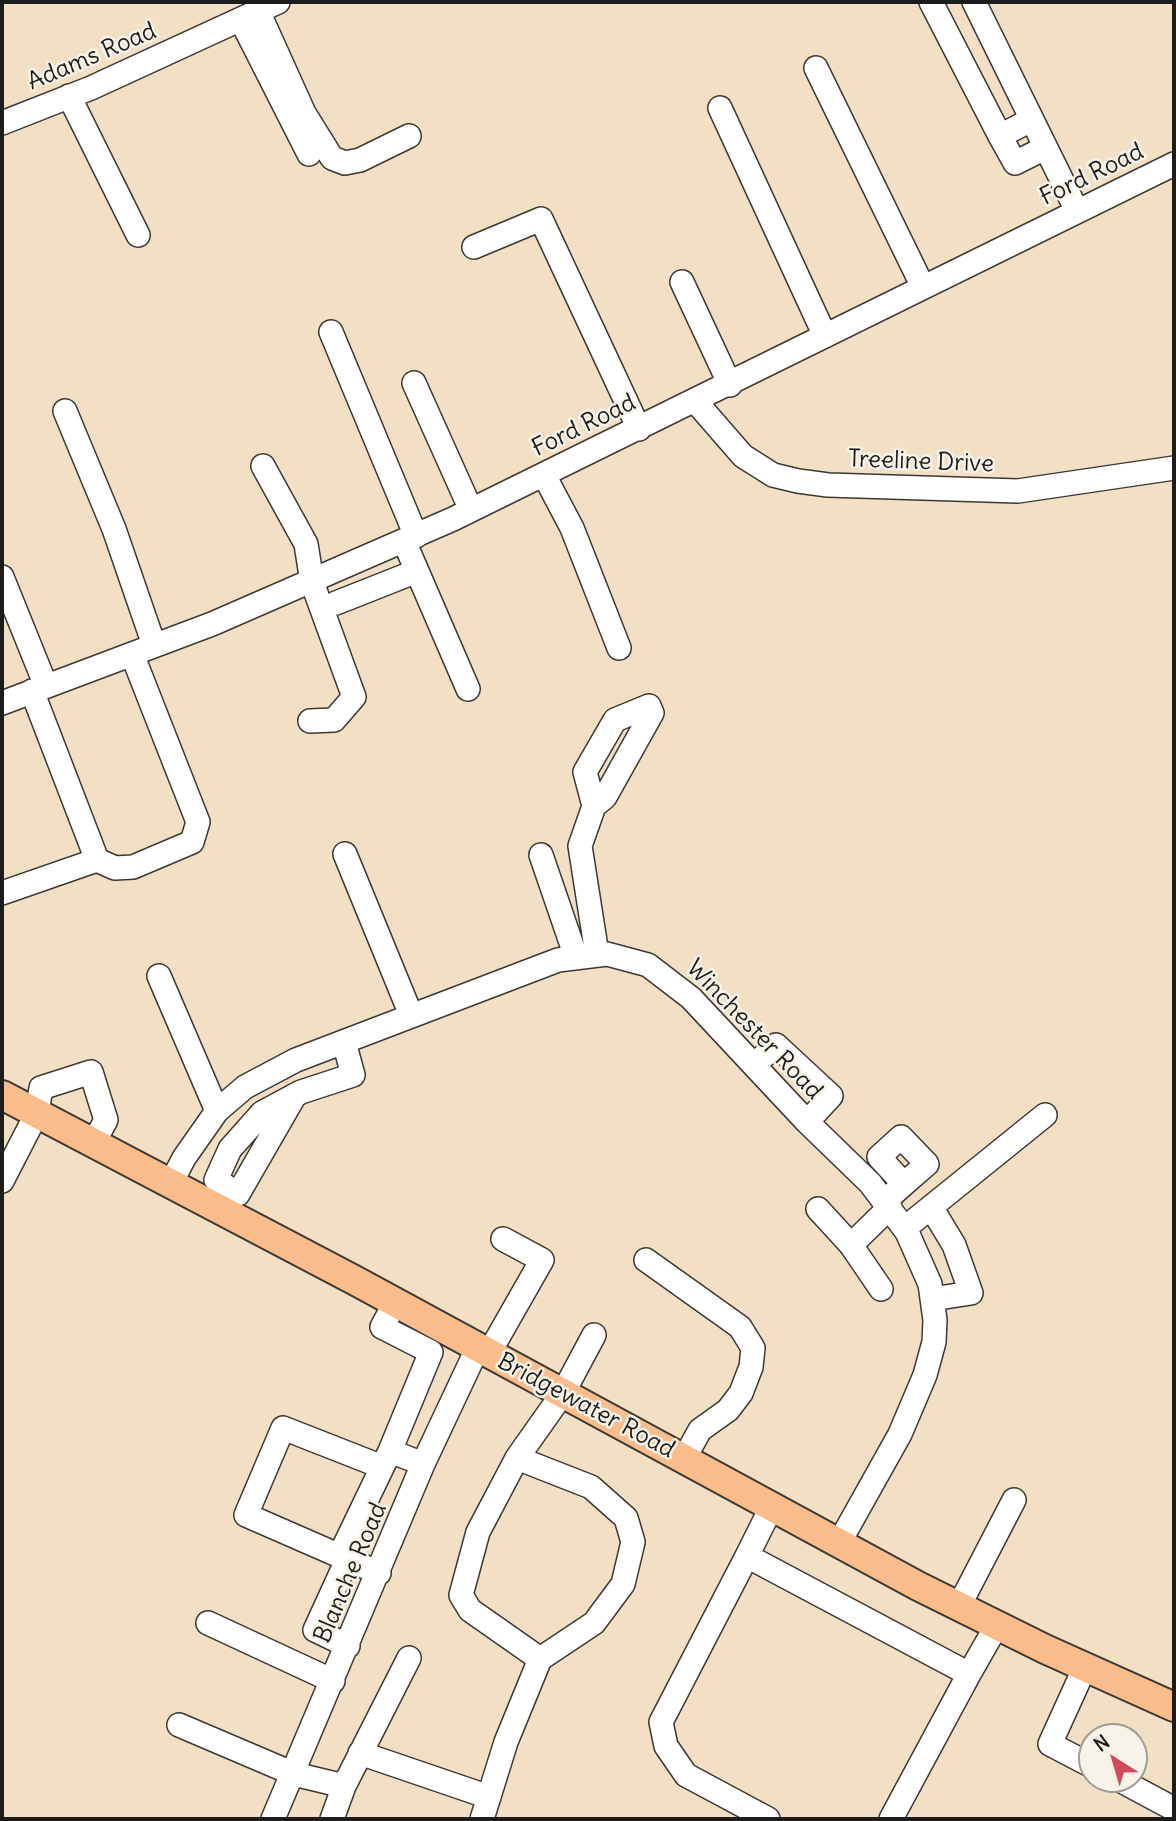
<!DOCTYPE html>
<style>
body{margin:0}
#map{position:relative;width:1176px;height:1821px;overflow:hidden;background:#f2dfc4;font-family:Delius,sans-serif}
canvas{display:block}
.frame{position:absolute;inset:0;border:4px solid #1c1c1c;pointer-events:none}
.north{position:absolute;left:1078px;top:1723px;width:70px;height:70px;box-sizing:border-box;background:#f7f3e8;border:2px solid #9f9d96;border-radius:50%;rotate:323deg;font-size:19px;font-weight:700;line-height:28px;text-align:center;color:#1c1c1c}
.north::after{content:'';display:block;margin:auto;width:24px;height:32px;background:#d1495b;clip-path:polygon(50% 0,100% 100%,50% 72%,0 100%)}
</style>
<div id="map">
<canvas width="1176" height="1821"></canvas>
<div class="frame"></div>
<div class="north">N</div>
</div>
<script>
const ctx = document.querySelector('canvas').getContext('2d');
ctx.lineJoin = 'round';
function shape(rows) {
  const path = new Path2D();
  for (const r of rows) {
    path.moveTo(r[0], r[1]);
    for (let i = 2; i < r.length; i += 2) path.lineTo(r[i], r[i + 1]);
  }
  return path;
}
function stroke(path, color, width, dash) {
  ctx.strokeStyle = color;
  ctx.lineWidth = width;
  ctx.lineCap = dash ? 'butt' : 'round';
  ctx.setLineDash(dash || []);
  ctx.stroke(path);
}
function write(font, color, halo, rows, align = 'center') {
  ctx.font = font + ' Delius,sans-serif';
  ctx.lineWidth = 5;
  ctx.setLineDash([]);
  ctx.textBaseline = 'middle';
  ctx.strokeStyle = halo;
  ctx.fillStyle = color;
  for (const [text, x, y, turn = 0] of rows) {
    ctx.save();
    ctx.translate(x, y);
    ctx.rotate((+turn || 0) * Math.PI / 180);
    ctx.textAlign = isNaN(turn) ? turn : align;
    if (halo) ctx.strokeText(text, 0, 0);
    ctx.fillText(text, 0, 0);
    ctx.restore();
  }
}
const minor = shape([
 [931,2,1000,136,1031,120],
 [974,2,1077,211],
 [258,11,304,113,332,158,345,163,360,160,409,136],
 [241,20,309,154],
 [816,68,923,287],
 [69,96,138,235],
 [720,108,825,336],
 [2,123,91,88,278,2],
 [1000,136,1015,163,1045,148],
 [474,247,541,219,639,429],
 [682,282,730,385],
 [331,332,416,536],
 [414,383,471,510],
 [696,402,743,456,773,475,798,481,828,485,1018,491,1174,468],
 [65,411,114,529,154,645],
 [263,466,306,544,312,582,354,697,334,720,310,721],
 [544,475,572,528,619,648],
 [404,541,468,689],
 [2,577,46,686],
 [336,603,417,571],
 [2,703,212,624,453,519,1174,164],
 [594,806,585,772,615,720,649,706,652,713,605,797,594,806,580,846,597,954],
 [345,854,411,1015],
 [541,855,576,957],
 [97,860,115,868,133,867,192,842,198,822,132,654],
 [2,893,97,860,32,691],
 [159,976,217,1111],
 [754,1065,776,1045,831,1096,807,1122],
 [295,1095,238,1194,216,1180,230,1149,262,1113,301,1092,353,1075,344,1042],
 [2,1181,37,1113,41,1088,91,1072,106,1120,94,1142],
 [171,1183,184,1158,217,1111,245,1087,296,1060,558,960,607,954,648,965,691,998,807,1122,870,1183,907,1232,930,1284,935,1320,934,1342,925,1375,900,1434,839,1543],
 [885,1201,904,1184,927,1164,901,1137,879,1157,904,1184],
 [931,1207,954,1245,971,1293,932,1299],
 [818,1209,851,1245,890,1207],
 [905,1228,1045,1115],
 [851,1245,881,1289],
 [646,1260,740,1327,753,1348,751,1367,741,1393,728,1410,700,1430,684,1459],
 [489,1353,542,1260,503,1239],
 [390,1451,431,1352,382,1327,395,1303],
 [517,1458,478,1532,461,1595,470,1610,540,1659],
 [772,1506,747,1556,969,1674,997,1625],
 [340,1555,390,1451,423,1464],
 [747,1556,661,1722,666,1746,686,1775,768,1819],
 [348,1558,315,1630,348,1646],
 [379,1573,246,1515,283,1428,380,1466],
 [959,1606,1014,1500],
 [208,1623,333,1681],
 [1085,1667,1050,1744,1092,1766],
 [179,1725,294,1774,344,1786,332,1819],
 [360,1753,489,1797],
 [1118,1779,1174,1809],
 [344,1786,409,1658],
 [273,1819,423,1464,478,1347],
 [482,1819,506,1742,540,1659,594,1623,623,1584,633,1542,626,1518,591,1487,517,1458,563,1393,594,1335],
 [891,1819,969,1674]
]);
const major = shape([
 [2,1095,356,1281,918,1586,1045,1649,1174,1707]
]);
const streetNames = [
 ["Adams Road",92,57,-23],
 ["Ford Road",1092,175,-26],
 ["Ford Road",584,426,-26],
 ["Treeline Drive",921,462,2],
 ["Winchester Road",754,1030,46],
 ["Bridgewater Road",586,1406,28],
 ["Blanche Road",351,1573,-67]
];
stroke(minor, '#3c3935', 26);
stroke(major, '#3c3935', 32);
stroke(minor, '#fff', 23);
stroke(major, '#fabc8b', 28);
write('24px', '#1c1c1c', '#f7f3e8', streetNames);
</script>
